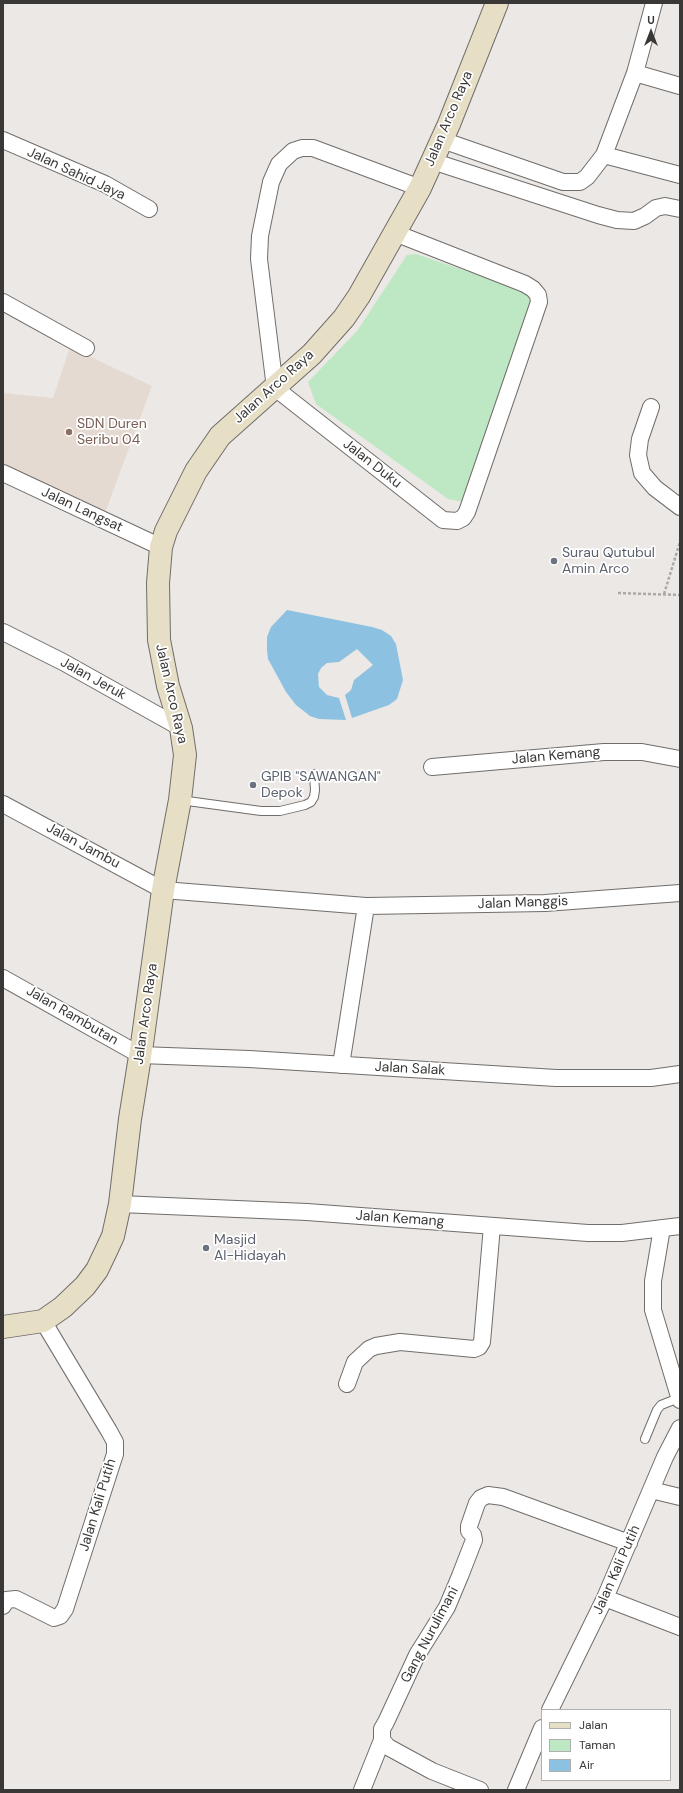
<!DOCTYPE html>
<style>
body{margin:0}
#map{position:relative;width:683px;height:1793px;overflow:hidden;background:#ece8e5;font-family:"DM Sans",sans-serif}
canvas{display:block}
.frame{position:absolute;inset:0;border:4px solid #393836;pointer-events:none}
.legend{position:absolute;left:541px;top:1709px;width:130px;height:72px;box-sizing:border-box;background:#fff;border:1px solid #b0afaf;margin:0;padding:5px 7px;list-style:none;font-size:12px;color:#393836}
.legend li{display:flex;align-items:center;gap:8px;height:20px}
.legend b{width:20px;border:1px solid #b0afaf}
.north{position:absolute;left:631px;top:12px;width:40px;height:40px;-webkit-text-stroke:3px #fff;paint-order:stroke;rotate:0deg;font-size:11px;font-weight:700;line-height:16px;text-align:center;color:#393836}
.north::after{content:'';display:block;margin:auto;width:14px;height:18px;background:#393836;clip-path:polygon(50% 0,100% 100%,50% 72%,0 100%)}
</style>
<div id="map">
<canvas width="683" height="1793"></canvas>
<div class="frame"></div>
<ul class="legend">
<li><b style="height:5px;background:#e7dec6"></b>Jalan</li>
<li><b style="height:11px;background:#bee8c3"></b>Taman</li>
<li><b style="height:11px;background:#8dc1e1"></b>Air</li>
</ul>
<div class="north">U</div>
</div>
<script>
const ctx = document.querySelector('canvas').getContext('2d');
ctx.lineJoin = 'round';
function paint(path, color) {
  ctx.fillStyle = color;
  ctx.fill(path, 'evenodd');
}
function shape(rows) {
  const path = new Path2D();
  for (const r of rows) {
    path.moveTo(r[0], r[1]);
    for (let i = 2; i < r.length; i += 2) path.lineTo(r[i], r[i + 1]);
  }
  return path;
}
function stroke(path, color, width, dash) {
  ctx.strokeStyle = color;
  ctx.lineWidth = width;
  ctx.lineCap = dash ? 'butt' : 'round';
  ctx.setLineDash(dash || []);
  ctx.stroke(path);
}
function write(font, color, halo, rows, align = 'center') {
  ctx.font = font + ' "DM Sans",sans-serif';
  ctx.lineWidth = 3.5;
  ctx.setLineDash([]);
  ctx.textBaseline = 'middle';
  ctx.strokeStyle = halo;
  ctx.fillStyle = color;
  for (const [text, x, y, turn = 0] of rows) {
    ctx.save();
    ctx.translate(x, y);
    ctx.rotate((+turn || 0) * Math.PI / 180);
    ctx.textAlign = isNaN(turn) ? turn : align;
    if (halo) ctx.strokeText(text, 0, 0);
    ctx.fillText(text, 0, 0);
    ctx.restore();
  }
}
const built = shape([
 [70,347,152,386,105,513,3,466,3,393,53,398]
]);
const green = shape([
 [416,254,534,294,464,502,448,499,316,404,308,382,357,331,407,255]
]);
const water = shape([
 [287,610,372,627,382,630,391,636,396,644,403,680,397,699,389,705,352,718,345,695,351,690,354,680,373,665,357,649,339,662,327,663,321,668,318,674,319,687,327,695,339,698,346,720,319,719,310,716,296,705,286,692,268,659,267,650,267,637,271,627]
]);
const path = shape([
 [618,593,680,595],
 [664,594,680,542]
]);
const service = shape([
 [180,800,261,811,280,811,305,805,311,802,314,797,315,790,314,774],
 [645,1439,657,1410,661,1405,679,1398]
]);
const minor = shape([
 [635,73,680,86],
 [3,140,105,184,149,209],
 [442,140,563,182,580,182,587,177,604,155,635,73,654,3],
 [604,155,680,175],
 [432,161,598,215,617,220,634,221,645,216,656,208,665,206,680,209],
 [395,233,525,284,533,289,538,295,539,302,467,512,463,518,457,521,443,520,275,388,259,259,260,236,271,182,279,164,293,151,302,148,313,148,420,188],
 [3,302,86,348],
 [651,407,640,439,638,455,642,473,655,488,680,507],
 [3,473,161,547],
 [3,632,63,662,181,728],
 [432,767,604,752,642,752,680,759],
 [3,804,163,890,366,906,545,903,680,893],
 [3,978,140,1055,249,1059,556,1078,651,1078,680,1074],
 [341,1065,366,906],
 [120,1204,307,1212,588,1233,622,1233,680,1226],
 [662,1228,653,1281,653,1310,680,1400],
 [347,1384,355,1362,369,1349,376,1346,400,1342,474,1349,479,1347,482,1342,492,1226],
 [651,1490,680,1497],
 [605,1598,680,1627],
 [3,1606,6,1600,16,1599,54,1618,60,1616,65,1609,115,1454,115,1442,109,1431,43,1321],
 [550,1710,605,1598,665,1457,680,1428],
 [382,1740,388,1747,432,1771,480,1790],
 [362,1790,382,1740,382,1729,386,1722,417,1655,447,1607,460,1576,474,1540,473,1535,469,1531,469,1526,477,1503,481,1498,488,1495,503,1497,629,1543],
 [516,1790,542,1728]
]);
const secondary = shape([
 [3,1327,43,1321,63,1307,85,1286,97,1270,107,1249,113,1236,120,1204,130,1119,142,1044,163,890,180,800,185,755,181,728,168,686,159,640,158,583,161,547,166,531,196,471,220,436,312,354,344,318,359,296,420,188,449,124,497,3]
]);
const markers = [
 [69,432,4,"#8d6e63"],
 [554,561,4,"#6b7280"],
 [253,785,4,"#6b7280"],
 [206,1248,4,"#6b7280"]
];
const streetNames = [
 ["Jalan Arco Raya",449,119,-67],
 ["Jalan Sahid Jaya",76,174,25],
 ["Jalan Arco Raya",274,387,-42],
 ["Jalan Duku",372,464,38],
 ["Jalan Langsat",82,510,25],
 ["Jalan Jeruk",93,679,29],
 ["Jalan Arco Raya",171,694,77],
 ["Jalan Kemang",556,756,-5],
 ["Jalan Jambu",83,846,28],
 ["Jalan Manggis",523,903,-2],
 ["Jalan Arco Raya",146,1014,-82],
 ["Jalan Rambutan",72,1016,30],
 ["Jalan Salak",410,1069,3],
 ["Jalan Kemang",400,1219,4],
 ["Jalan Kali Putih",98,1505,-73],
 ["Jalan Kali Putih",617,1570,-66],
 ["Gang Nurulimani",430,1635,-62]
];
const educationNames = [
 ["SDN Duren",77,424],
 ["Seribu 04",77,440]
];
const worshipNames = [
 ["Surau Qutubul",562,553],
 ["Amin Arco",562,569],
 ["GPIB \"SAWANGAN\"",261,777],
 ["Depok",261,793],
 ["Masjid",214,1240],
 ["Al-Hidayah",214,1256]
];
paint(built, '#e5dad1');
paint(green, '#bee8c3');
paint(water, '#8dc1e1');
stroke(service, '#706d6a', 10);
stroke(minor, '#706d6a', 18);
stroke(secondary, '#706d6a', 24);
stroke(path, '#aba9a6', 2.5, [3, 2]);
stroke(service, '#fff', 8);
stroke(minor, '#fff', 16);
stroke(secondary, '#e7dec6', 22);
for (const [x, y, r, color] of markers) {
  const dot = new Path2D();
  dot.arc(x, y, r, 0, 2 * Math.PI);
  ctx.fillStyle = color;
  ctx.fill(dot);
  stroke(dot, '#fff', 1.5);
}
write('14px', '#393836', '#fff', streetNames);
write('14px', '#785e54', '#fff', educationNames, 'left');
write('14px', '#5b616d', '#fff', worshipNames, 'left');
</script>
